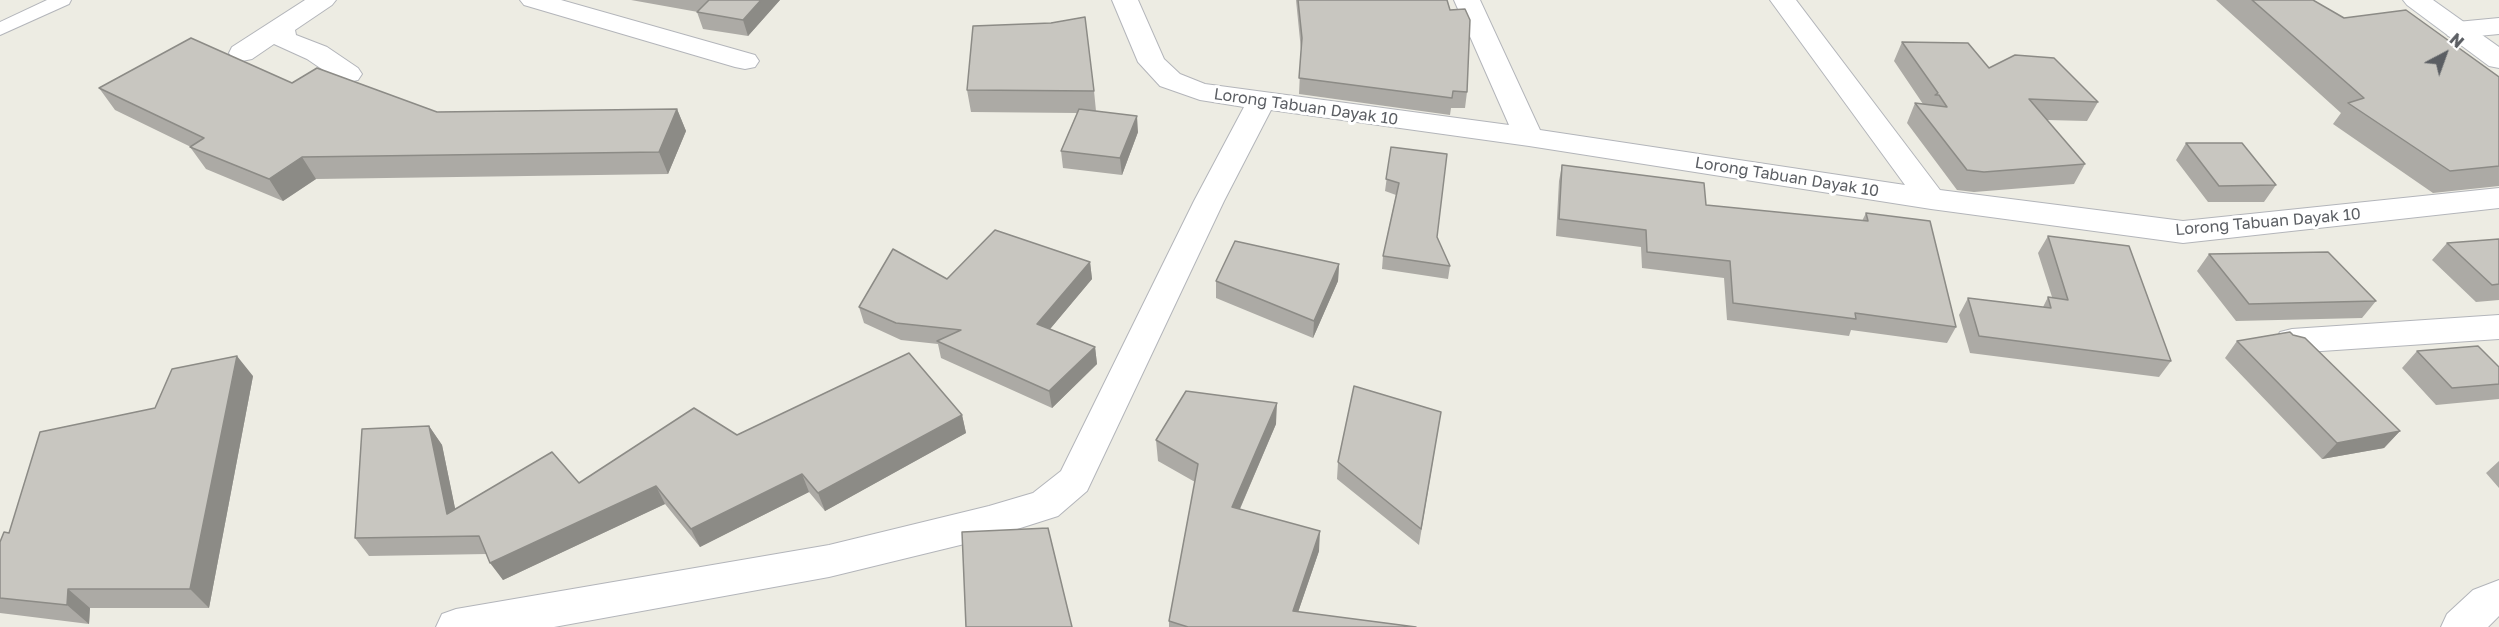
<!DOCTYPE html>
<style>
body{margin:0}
#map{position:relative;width:2499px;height:627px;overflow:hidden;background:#edece3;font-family:"Golos Text",sans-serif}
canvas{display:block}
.north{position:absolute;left:2415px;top:24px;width:60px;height:60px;-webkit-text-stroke:4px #fff;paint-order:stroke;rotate:41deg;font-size:16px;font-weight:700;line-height:24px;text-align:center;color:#5b5e63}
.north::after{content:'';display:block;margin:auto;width:21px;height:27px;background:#5b5e63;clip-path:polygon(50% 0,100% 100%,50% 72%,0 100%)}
</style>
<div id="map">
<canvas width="2499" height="627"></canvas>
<div class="north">N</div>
</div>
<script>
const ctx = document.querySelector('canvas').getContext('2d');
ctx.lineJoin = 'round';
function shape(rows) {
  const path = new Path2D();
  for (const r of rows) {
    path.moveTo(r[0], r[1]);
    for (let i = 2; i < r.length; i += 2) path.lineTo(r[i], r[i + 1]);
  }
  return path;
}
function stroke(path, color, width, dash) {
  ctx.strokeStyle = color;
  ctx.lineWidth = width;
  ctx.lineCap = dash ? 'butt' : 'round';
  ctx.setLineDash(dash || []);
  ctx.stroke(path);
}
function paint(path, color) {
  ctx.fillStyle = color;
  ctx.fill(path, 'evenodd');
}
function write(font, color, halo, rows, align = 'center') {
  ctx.font = font + ' "Golos Text",sans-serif';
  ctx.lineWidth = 6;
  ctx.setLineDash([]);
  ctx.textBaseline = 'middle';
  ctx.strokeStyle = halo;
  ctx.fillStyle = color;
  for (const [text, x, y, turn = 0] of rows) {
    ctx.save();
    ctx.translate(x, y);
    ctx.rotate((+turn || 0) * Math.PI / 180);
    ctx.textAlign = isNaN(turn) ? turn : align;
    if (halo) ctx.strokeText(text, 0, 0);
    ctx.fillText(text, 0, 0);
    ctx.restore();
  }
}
const lane = shape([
 [47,0,71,0,69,4,0,35,0,22,47,0]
]);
const street = shape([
 [305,0,336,0,332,5,295,30,296,35,327,47,358,68,362,74,358,80,348,82,338,80,307,59,274,44,252,59,242,61,232,59,229,53,232,47,305,0],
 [520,0,561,0,755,55,759,61,755,67,745,69,735,67,524,5,520,0],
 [1112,0,1138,0,1164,59,1180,74,1205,84,1509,125,1454,0,1480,0,1540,130,1905,185,1770,0,1796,0,1940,190,2183,221,2499,188,2499,208,2183,243,1931,209,1529,146,1271,110,1224,201,1087,491,1058,516,989,538,829,577,554,627,436,627,442,614,456,609,829,545,989,506,1033,493,1061,471,1194,201,1244,107,1200,100,1160,86,1138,62,1112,0],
 [2499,18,2499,34,2457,38,2448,36,2444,30,2448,24,2457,22,2499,18],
 [2499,315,2499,339,2292,353,2280,350,2275,341,2280,332,2292,329,2499,315],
 [2499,580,2499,616,2488,627,2441,627,2447,614,2473,590,2499,580]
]);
const secondary = shape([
 [2403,0,2433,0,2499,47,2499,68,2489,66,2407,5,2403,0]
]);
const wall = shape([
 [631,0,780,0,748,36,703,29,697,12,698,12],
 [1296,0,1447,0,1467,92,1465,108,1451,108,1450,115,1299,94,1301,50],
 [2216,0,2313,0,2344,18,2499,77,2499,186,2433,193,2333,124,2341,113],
 [1902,42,2098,102,2087,121,2047,120,2085,164,2074,184,1974,192,1957,190,1907,123,1915,103,1923,104,1894,61],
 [292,83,437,112,677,109,686,131,668,174,316,179,283,201,206,169,190,147,191,147,115,110,99,88],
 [967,90,1094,91,1096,111,1138,132,1122,175,1063,168,1061,151,1077,113,971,112],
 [2186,143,2276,185,2264,202,2208,202,2176,160],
 [1391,147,1450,266,1448,279,1382,269,1383,256,1396,195,1385,191],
 [1562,165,1706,205,1862,221,1866,213,1956,327,1947,343,1851,330,1849,336,1727,320,1724,278,1642,268,1641,247,1556,236,1559,181],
 [2048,236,2171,361,2159,377,1970,353,1959,315,1968,298,2043,307,2048,297,2052,297,2038,253],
 [2499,239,2499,300,2476,302,2432,260,2447,243],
 [2209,254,2376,301,2362,318,2236,321,2197,271],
 [1090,262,1092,279,1050,329,1095,347,1097,364,1052,408,941,358,938,344,901,340,864,323,859,307,947,279],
 [1339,264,1338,281,1313,338,1216,298,1216,281],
 [2293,335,2400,431,2384,448,2322,459,2225,358,2237,341],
 [2417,351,2499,384,2499,399,2436,405,2402,368],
 [253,376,209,608,90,608,89,624,0,613,0,542,155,408],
 [1441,412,1419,545,1337,479,1338,462],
 [962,415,966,433,825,511,809,492,700,547,665,504,503,580,487,554,369,556,355,538,429,426,442,445,455,509,579,483,737,435],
 [1276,424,1240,509,1319,551,1298,612,1416,627,1169,627,1169,621,1195,482,1158,461,1156,440],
 [2499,461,2499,488,2486,473]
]);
const shadedWall = shape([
 [761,0,780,0,748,36,743,20],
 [677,109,686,131,668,174,659,152],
 [1137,116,1138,132,1122,175,1120,158],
 [302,157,316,179,283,201,269,179],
 [1090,262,1092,279,1040,341,1037,324],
 [1339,264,1338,281,1313,338,1314,321],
 [1095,347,1097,364,1052,408,1049,391],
 [237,356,253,376,209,608,190,589],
 [1277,403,1276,424,1232,527,1232,507],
 [962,415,966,433,825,511,818,493],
 [429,426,442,445,460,532,447,514],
 [2400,431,2384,448,2322,459,2337,443],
 [802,474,809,492,700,547,691,529],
 [656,486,665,504,503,580,490,563],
 [1320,531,1319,551,1293,627,1293,611],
 [68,589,90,608,89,624,67,605]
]);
const building = shape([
 [709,0,761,0,743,20,697,12,709,0],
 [1298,0,1447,0,1450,10,1465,9,1470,20,1467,92,1453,91,1452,98,1299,78,1302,38,1298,0],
 [2252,0,2313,0,2344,18,2406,10,2499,77,2499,166,2450,171,2348,103,2364,98,2252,0],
 [1085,17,1094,91,967,90,973,26,1051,23,1085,17],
 [191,38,292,83,317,68,437,112,677,109,659,152,302,157,269,179,190,147,204,138,99,88,191,38],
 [1902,42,1968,43,1989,68,2015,55,2054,58,2098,102,2029,99,2085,164,1984,172,1967,170,1915,103,1947,107,1939,95,1935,95,1938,93,1902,42],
 [1079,109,1137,116,1120,158,1061,151,1079,109],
 [2186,143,2242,143,2276,185,2219,186,2186,143],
 [1391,147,1447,154,1437,237,1450,266,1383,256,1399,183,1386,179,1391,147],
 [1562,165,1704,183,1706,205,1868,221,1866,213,1930,221,1956,327,1855,313,1856,319,1733,303,1730,261,1647,252,1646,230,1559,219,1562,165],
 [995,230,1090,262,1037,324,1095,347,1049,391,937,341,961,330,896,323,859,307,893,249,947,279,995,230],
 [2048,236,2129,246,2171,361,1979,336,1968,298,2051,308,2048,297,2068,300,2048,236],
 [2499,239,2499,284,2492,285,2447,243,2499,239],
 [1235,241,1339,264,1314,321,1216,281,1235,241],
 [2328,252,2376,301,2249,304,2209,254,2328,252],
 [2290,332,2293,335,2305,338,2400,431,2337,443,2237,341,2290,332],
 [2478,346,2499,367,2499,384,2452,388,2417,351,2478,346],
 [909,353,962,415,818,493,802,474,691,529,656,486,490,563,479,536,355,538,362,429,429,426,447,514,552,452,579,483,694,408,737,435,909,353],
 [237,356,190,589,68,589,67,605,0,598,0,542,4,532,9,533,40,432,155,408,172,369,237,356],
 [1354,386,1441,412,1421,529,1338,462,1354,386],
 [1186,391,1277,403,1232,507,1320,531,1293,611,1416,627,1188,627,1169,621,1198,464,1156,440,1186,391],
 [1048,528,1072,627,966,627,962,532,1048,528]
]);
const streetNames = [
 ["Lorong Tabuan Dayak 10",1306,107,8],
 ["Lorong Tabuan Dayak 10",1787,177,9],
 ["Lorong Tabuan Dayak 10",2268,222,-5]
];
stroke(lane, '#b3b5ba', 2);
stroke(street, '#b3b5ba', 2);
stroke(secondary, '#b4b7bd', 2);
paint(lane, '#fff');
paint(street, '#fff');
paint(secondary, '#fff');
paint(wall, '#acaaa5');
paint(shadedWall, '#8c8b86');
paint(building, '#c8c6c0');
stroke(building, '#8c8b86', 1.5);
write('16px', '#5b5e63', '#fff', streetNames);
</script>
